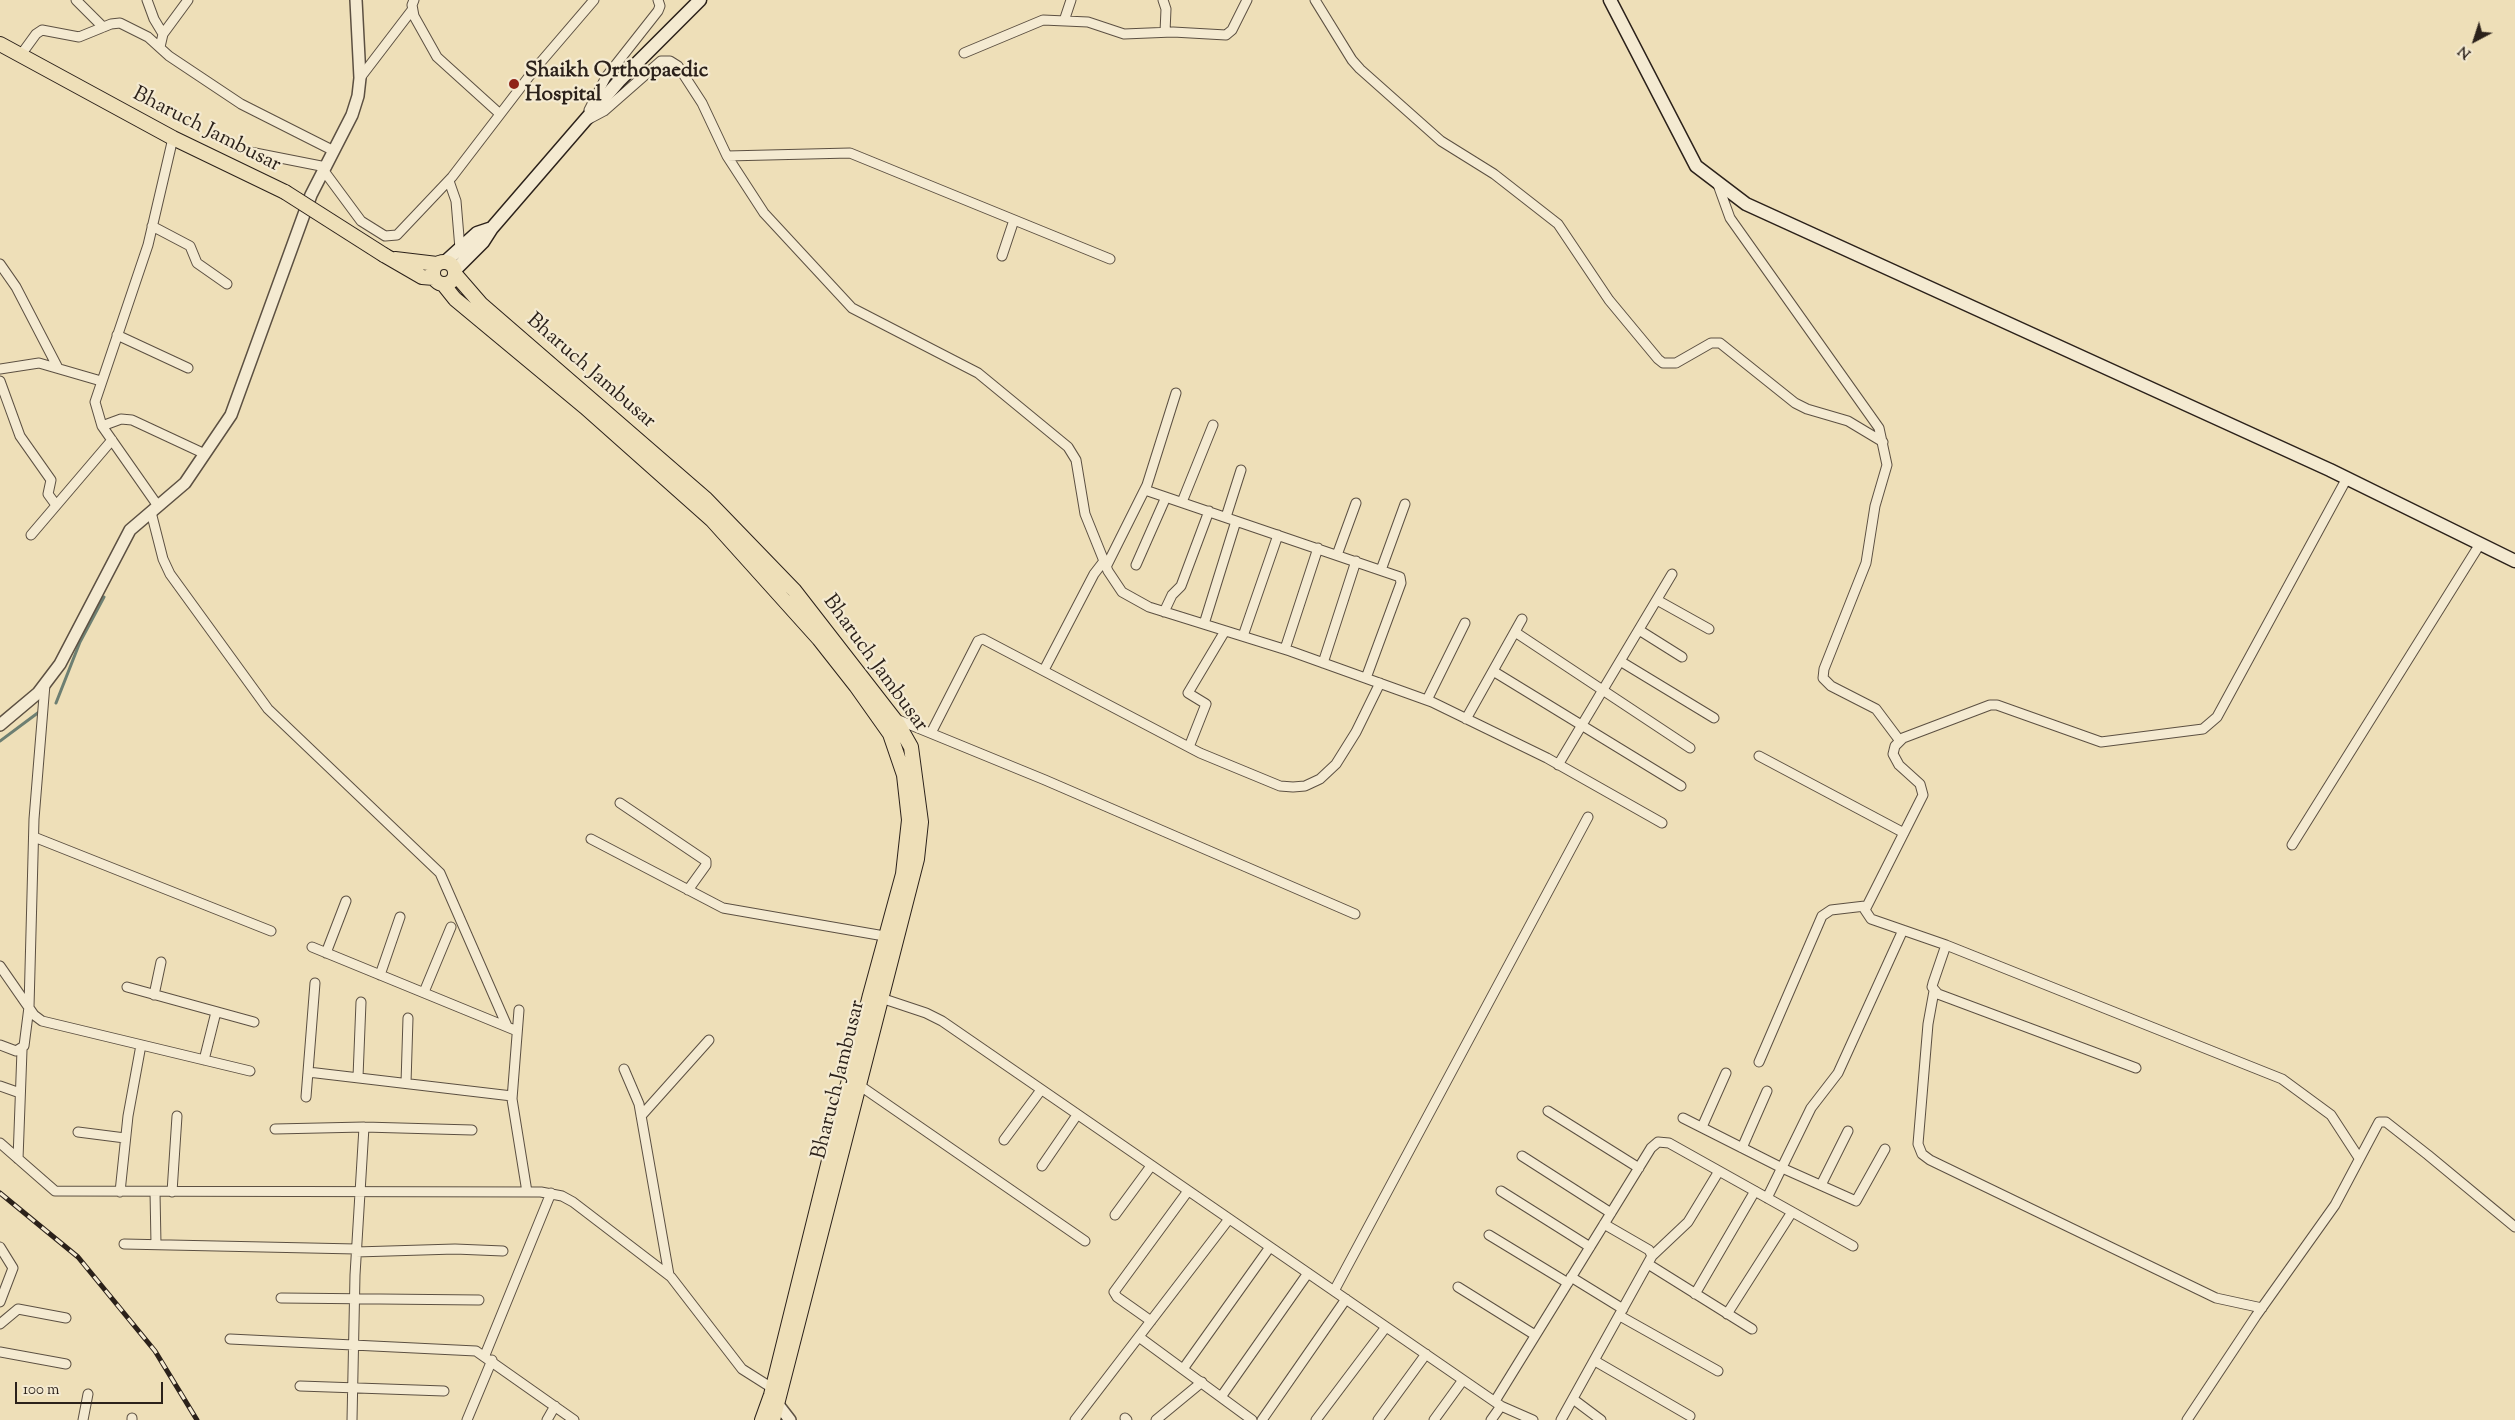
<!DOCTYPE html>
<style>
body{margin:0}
#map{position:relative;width:2515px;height:1420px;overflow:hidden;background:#eedfb8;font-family:"Sorts Mill Goudy",serif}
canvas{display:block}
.north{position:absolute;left:2450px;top:15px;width:50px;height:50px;-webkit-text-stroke:4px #f4ead1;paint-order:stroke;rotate:220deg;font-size:14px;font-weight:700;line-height:20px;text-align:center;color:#2b211a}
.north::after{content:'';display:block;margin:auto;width:18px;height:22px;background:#2b211a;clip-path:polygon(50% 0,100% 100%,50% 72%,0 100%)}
.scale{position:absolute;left:15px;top:1382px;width:148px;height:22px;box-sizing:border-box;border:2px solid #2b211a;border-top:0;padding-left:6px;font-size:15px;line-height:18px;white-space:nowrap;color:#2b211a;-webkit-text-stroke:4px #f4ead1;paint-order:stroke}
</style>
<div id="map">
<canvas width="2515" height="1420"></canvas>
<div class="north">N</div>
<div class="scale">100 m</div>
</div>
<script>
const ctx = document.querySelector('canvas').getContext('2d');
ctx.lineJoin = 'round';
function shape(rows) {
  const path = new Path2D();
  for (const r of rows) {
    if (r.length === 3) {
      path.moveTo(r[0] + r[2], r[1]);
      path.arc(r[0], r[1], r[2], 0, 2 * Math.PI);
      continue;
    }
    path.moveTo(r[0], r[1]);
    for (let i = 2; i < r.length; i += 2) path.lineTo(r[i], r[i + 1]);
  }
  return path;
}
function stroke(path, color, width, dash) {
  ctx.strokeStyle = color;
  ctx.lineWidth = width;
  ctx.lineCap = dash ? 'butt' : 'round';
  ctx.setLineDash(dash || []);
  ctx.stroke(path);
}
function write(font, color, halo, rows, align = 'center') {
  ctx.font = font + ' "Sorts Mill Goudy",serif';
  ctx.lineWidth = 4.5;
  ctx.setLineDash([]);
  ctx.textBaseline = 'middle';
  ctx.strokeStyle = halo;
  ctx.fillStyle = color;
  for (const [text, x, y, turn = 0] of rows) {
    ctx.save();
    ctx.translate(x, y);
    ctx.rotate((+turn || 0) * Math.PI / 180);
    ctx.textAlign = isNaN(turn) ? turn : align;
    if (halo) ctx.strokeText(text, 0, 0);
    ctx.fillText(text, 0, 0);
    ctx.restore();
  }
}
const stream = shape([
 [56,703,80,642,104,597],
 [0,741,39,712]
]);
const minor = shape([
 [76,0,103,27],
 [147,0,154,19,163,34,160,47],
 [414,0,412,5,414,16,437,57,500,114],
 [1163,0,1166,9,1165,32],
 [1315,0,1352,60,1360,69,1441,141,1494,174,1558,224,1609,300,1658,359,1663,363,1676,363,1711,343,1720,343,1795,403,1807,409,1848,421,1883,442],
 [1064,21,1071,0],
 [163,34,188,0],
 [964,53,1043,20,1088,22,1124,34,1173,32,1226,35,1232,30,1247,0],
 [20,56,36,34,42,30,79,37,111,24,120,23,148,37,169,56,241,104,334,151],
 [360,78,412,10],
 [589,110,606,77,658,11,660,6,658,0],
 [589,119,604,111,661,61,670,61,678,66,702,103,727,156,764,213,852,308,978,373,1068,447,1076,460,1085,514,1108,571,1122,592,1149,607,1290,651,1432,702,1547,758,1662,823],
 [250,152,326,167],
 [727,156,850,153,1110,259],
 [324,171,361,221,385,236,397,235,452,177,534,70,594,0],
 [449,181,456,201,460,249],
 [1717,182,1730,218,1879,428,1887,465,1875,506,1866,563,1824,669,1823,678,1831,686,1876,709,1900,741],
 [152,226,190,246,197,263,227,284],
 [1002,256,1014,220],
 [0,264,16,287,58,368],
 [117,335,188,368],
 [0,369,39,363,101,381],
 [0,381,20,436,51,480,48,494,56,505],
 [102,426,121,419,132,420,205,454],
 [2347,478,2217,717,2203,729,2101,742,1997,705,1990,705,1903,738,1895,746,1893,754,1899,765,1920,784,1923,795,1865,910,1871,919,1946,945,2282,1079,2331,1115,2359,1158],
 [1145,490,1400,577,1401,583,1366,678],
 [1182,502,1213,425],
 [158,506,102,426,95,402,148,245,173,138],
 [151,512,163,559,170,574,268,709,440,873,507,1026],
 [1226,517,1241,470],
 [31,535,112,440],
 [1337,555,1356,503],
 [1136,565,1166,497],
 [1106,567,1147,485,1176,393],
 [1381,570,1405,504],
 [1657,600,1709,629],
 [1164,612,1172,595,1181,586,1209,511],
 [1204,624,1236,521],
 [1639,630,1682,657],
 [1515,632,1690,748],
 [1243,636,1278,535],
 [1285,649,1318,548],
 [1620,661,1714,718],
 [1323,663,1356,561],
 [1044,670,1094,574,1104,561],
 [1493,671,1681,786],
 [1427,700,1465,623],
 [896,719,1045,780,1355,914],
 [1466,719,1522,619],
 [931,733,978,641,983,639,1200,753,1280,786,1293,787,1305,786,1320,779,1336,764,1356,732,1380,683],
 [1189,747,1206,704,1188,693,1225,631],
 [1759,756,1904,833],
 [1558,765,1672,574],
 [620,803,706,861,706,865,688,890],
 [34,837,271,931],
 [591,839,723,908,890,937],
 [2292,845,2480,544],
 [1946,945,1933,983,1932,987,1938,994,2136,1068],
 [312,947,517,1031],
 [326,953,346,901],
 [0,966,34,1015,42,1021,250,1071],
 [380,975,400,917],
 [127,987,254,1022],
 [1934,991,1928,1024,1918,1144,1922,1154,1930,1160,2216,1298,2262,1308],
 [424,992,451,927],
 [154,995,161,962],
 [878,997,926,1013,942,1021,1501,1406,1533,1420],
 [519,1010,512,1099,527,1192],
 [0,1045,16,1051,24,1046,29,1007,34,819,45,684],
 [204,1060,216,1012],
 [1759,1062,1822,916,1831,910,1865,906],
 [624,1069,639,1104,669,1275],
 [308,1072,512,1096],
 [358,1077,361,1002],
 [406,1083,408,1018],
 [859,1085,1085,1241],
 [0,1086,20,1093],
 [306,1097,315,983],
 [1548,1111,1639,1168],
 [641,1116,709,1040],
 [1683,1118,1782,1168,1856,1201,1885,1149],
 [1702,1127,1726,1073],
 [275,1129,364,1127,472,1130],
 [78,1132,125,1138],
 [1004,1140,1041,1090],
 [0,1143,55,1191,541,1192,562,1196,573,1202,671,1277,742,1369,772,1388],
 [1742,1148,1767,1091],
 [1522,1156,1611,1213],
 [18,1159,22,1050],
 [1042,1166,1077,1115],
 [1821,1185,1848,1131],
 [1501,1191,1590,1247],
 [120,1192,128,1116,141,1045],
 [155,1192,156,1244],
 [172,1192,177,1116],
 [1767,1198,1811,1108,1838,1073,1903,930],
 [1115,1215,1151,1166],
 [1489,1235,1568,1283],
 [124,1244,356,1249],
 [0,1247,13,1268,0,1302],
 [356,1252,455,1249,503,1251],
 [1652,1256,1688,1222,1719,1171],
 [1648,1264,1752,1329],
 [1571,1277,1623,1309],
 [1458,1287,1535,1335],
 [1334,1291,1588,817],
 [1695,1294,1755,1191],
 [281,1298,479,1300],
 [1727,1314,1792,1212],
 [1620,1316,1718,1371],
 [1151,1321,1117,1297,1114,1292,1188,1191],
 [0,1324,18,1309,66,1318],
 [1139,1337,1252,1420],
 [230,1339,476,1351,574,1420],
 [0,1352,66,1364],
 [485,1355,551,1193],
 [1595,1361,1690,1416],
 [1183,1369,1270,1247],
 [300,1386,444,1391],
 [1221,1397,1308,1273],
 [1573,1399,1601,1420],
 [1495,1401,1651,1148,1658,1142,1669,1143,1853,1246],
 [1125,1418,1127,1420],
 [83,1420,88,1394],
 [132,1420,132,1418],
 [352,1420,355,1275,364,1127],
 [467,1420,492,1360],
 [547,1420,555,1406],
 [1075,1420,1229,1219],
 [1156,1420,1202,1382],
 [1262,1420,1346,1299],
 [1316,1420,1386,1327],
 [1378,1420,1426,1354],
 [1434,1420,1463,1380],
 [1491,1420,1501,1406],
 [1561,1420,1652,1256,1649,1250,1604,1224],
 [2187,1420,2256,1316,2335,1205,2379,1122,2386,1122,2428,1155,2515,1227]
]);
const tertiary = shape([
 [0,725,38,693,60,664,130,530,185,483,231,415,311,195,352,115,358,96,360,78,356,0],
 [773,1398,790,1420]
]);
const secondary = shape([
 [1610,0,1696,166,1746,204,2330,470,2515,561],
 [445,262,477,233,492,228],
 [455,270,483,242,492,228,619,81,700,0]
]);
const primary = shape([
 [0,44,173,138,285,192],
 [384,255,422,277,434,278],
 [395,259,437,264],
 [444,273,11],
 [455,274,481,304,706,499,794,590,898,724,911,747,921,822,917,859,773,1420],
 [443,284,455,299,585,407,712,520,819,639,856,686,890,734,904,775,909,820,903,874,870,995,771,1395,762,1420]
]);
const rail = shape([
 [0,1193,78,1257,155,1351,197,1420]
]);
const primaryBridge = shape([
 [285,192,384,255]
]);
const markers = [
 [514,84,6,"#8f2418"]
];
const poiNames = [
 ["Shaikh Orthopaedic",525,72],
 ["Hospital",525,96]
];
const streetNames = [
 ["Bharuch Jambusar",206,131,27],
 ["Bharuch Jambusar",590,372,41],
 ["Bharuch Jambusar",874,664,54],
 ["Bharuch Jambusar",840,1080,-76]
];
stroke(stream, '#6d7f72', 3);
stroke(minor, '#5c5042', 11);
stroke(tertiary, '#5c5042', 14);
stroke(secondary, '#2b211a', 15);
stroke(primary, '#2b211a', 16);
stroke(minor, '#f4ead1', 9);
stroke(tertiary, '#f4ead1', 11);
stroke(secondary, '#f4ead1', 12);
stroke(primary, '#eedfb8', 14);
stroke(rail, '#2b211a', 5);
stroke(rail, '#f4ead1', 3, [9]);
stroke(primaryBridge, '#2b211a', 16, []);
stroke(primaryBridge, '#eedfb8', 14);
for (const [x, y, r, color] of markers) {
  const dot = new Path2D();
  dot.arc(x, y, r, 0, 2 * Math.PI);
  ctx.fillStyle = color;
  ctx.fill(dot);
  stroke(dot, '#f4ead1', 2);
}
write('bold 21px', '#2b211a', '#f4ead1', poiNames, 'left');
write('21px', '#2b211a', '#f4ead1', streetNames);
</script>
